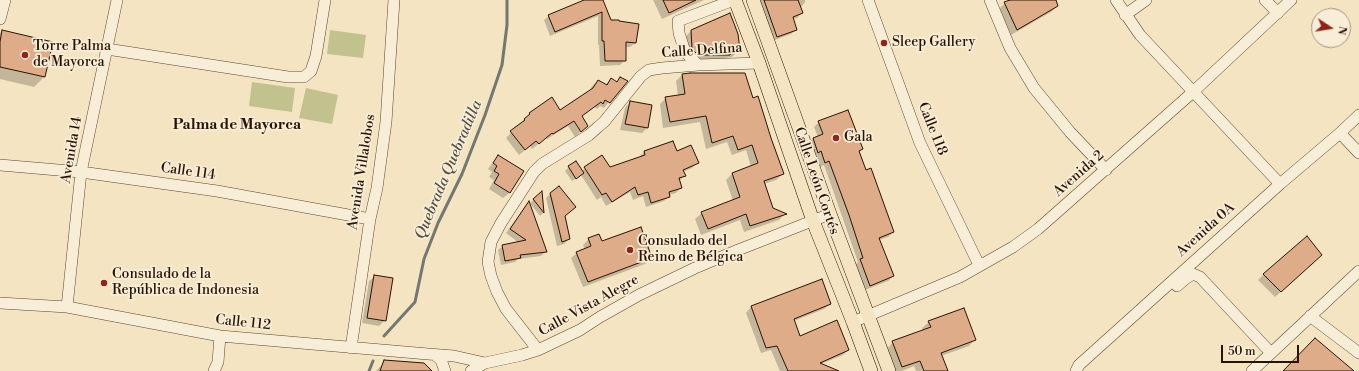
<!DOCTYPE html>
<meta charset="utf-8">
<style>
body{margin:0}
#map{position:relative;width:1359px;height:371px;overflow:hidden;background:#f5e4c2;font-family:"Libre Bodoni",serif}
canvas{display:block}
.north{position:absolute;left:1311px;top:8px;width:40px;height:40px;box-sizing:border-box;background:#f8edd7;border:1px solid #a59681;border-radius:50%;rotate:102deg;font-size:11px;font-weight:700;line-height:16px;text-align:center;color:#291300}
.north::after{content:'';display:block;margin:auto;width:14px;height:18px;background:#8f2418;clip-path:polygon(50% 0,100% 100%,50% 72%,0 100%)}
.scale{position:absolute;left:1221px;top:345px;width:78px;height:18px;box-sizing:border-box;border:2px solid #291300;border-top:0;padding-left:5px;font-size:12px;line-height:14px;white-space:nowrap;color:#291300;-webkit-text-stroke:3px #f8edd7;paint-order:stroke}
</style>
<div id="map">
<canvas width="1359" height="371"></canvas>
<div class="north">N</div>
<div class="scale">50 m</div>
</div>
<script>
const ctx = document.querySelector('canvas').getContext('2d');
ctx.lineJoin = 'round';
function paint(path, color) {
  ctx.fillStyle = color;
  ctx.fill(path, 'evenodd');
}
function shape(rows) {
  const path = new Path2D();
  for (const r of rows) {
    path.moveTo(r[0], r[1]);
    for (let i = 2; i < r.length; i += 2) path.lineTo(r[i], r[i + 1]);
  }
  return path;
}
function stroke(path, color, width, dash) {
  ctx.strokeStyle = color;
  ctx.lineWidth = width;
  ctx.lineCap = dash ? 'butt' : 'round';
  ctx.setLineDash(dash || []);
  ctx.stroke(path);
}
function write(font, color, halo, rows, align = 'center') {
  ctx.font = font + ' "Libre Bodoni",serif';
  ctx.lineWidth = 3.5;
  ctx.setLineDash([]);
  ctx.textBaseline = 'middle';
  ctx.strokeStyle = halo;
  ctx.fillStyle = color;
  for (const [text, x, y, turn = 0] of rows) {
    ctx.save();
    ctx.translate(x, y);
    ctx.rotate((+turn || 0) * Math.PI / 180);
    ctx.textAlign = isNaN(turn) ? turn : align;
    if (halo) ctx.strokeText(text, 0, 0);
    ctx.fillText(text, 0, 0);
    ctx.restore();
  }
}
const green = shape([
 [330,30,366,35,363,58,327,54],
 [252,82,295,88,292,112,249,106],
 [306,88,338,95,332,124,299,118]
]);
const shadow = shape([
 [586,0,602,0,610,21,635,43,630,47,625,47,625,60,620,65,600,66,599,45,598,45,598,16,550,36,544,20,549,16],
 [653,0,704,0,662,19],
 [759,0,805,0,805,2,801,7,802,13,797,18,793,19,796,30,791,34,772,41],
 [1013,0,1054,0,1057,6,1051,12,1011,35,999,9,1005,3],
 [692,30,739,50,732,57,726,58,722,62,691,62,684,38],
 [2,31,44,77,34,87,0,79,0,33],
 [682,75,752,99,783,174,776,180,764,184,772,209,785,214,779,220,744,232,740,220,701,235,695,219,702,213,733,201,726,180,733,173,751,167,746,150,732,155,727,142,706,149,700,122,663,128,660,104,666,98,678,96,676,81],
 [620,78,626,81,604,108,600,106,597,109,595,107,581,117,587,126,575,137,568,126,547,139,546,138,532,149,530,146,519,155,506,138,519,125,530,113,560,112,589,92,592,86,598,81,605,85,611,79,616,82],
 [630,102,647,128,642,133,620,130,625,108],
 [819,122,862,149,858,153,893,232,888,237,879,240,893,276,888,281,865,290,855,265,858,262,824,165,820,167,817,155,813,157,808,143,813,139,818,137,814,127],
 [673,142,676,152,697,163,692,168,683,172,684,176,679,181,681,188,676,193,669,195,669,196,664,201,646,207,643,196,633,200,630,192,606,206,601,197,597,200,581,175,572,181,565,171,569,167,582,171,585,168,609,168,639,157,644,152],
 [498,156,522,171,509,193,503,198,489,189,494,180,489,177,492,172,488,169,493,162],
 [541,193,543,213,540,216,530,203],
 [551,193,569,239,564,244,557,246,546,198],
 [525,207,545,252,541,256,518,259,515,262,501,265,498,250,503,246,519,243,506,233],
 [589,239,601,242,651,258,645,264,583,287,571,258,577,253,585,249,583,245],
 [1315,261,1275,297,1258,280,1264,274],
 [375,276,385,320,379,326,362,323,369,281],
 [821,281,830,304,824,309,794,321,799,337,848,350,843,355,821,364,837,371,780,371,771,350,761,353,746,313,751,307],
 [929,322,975,339,969,346,941,356,946,371,916,371,914,366,902,371,895,371,887,349,893,342,923,331,922,328],
 [385,361,430,371,376,371]
]);
const stream = shape([
 [384,336,415,302,424,259,438,223,462,174,485,115,502,65,507,25,507,0],
 [369,371,373,361]
]);
const building = shape([
 [584,0,603,0,611,20,619,20,619,21,639,24,636,43,626,42,626,61,605,61,604,41,602,41,602,12,555,32,548,15,584,0],
 [663,0,696,0,669,13,663,0],
 [764,0,798,0,803,13,793,17,797,30,777,37,764,0],
 [1010,0,1056,0,1058,6,1017,30,1004,2,1010,0],
 [730,13,738,34,740,50,732,51,730,55,698,55,692,49,691,30,730,13],
 [2,30,53,42,45,77,0,67,0,42,2,30],
 [690,73,745,73,753,98,758,96,771,138,784,174,764,181,773,208,787,214,750,226,746,214,708,229,701,212,740,197,732,173,758,163,752,145,738,150,733,136,712,143,706,116,670,122,665,97,685,94,682,74,690,73],
 [620,77,628,81,610,103,605,100,603,104,601,102,582,116,588,126,581,132,574,121,553,134,552,133,539,144,536,141,525,150,510,131,525,120,524,119,530,114,529,113,552,97,560,110,593,88,598,80,607,85,611,78,617,82,620,77],
 [630,101,652,105,648,128,625,124,630,101],
 [848,110,863,149,859,151,866,170,871,168,894,232,879,238,894,276,870,286,860,259,863,258,849,215,829,161,825,163,821,151,818,153,813,138,823,134,818,121,848,110],
 [673,141,677,151,691,145,699,163,683,170,686,176,679,178,682,188,669,192,670,197,651,203,648,192,638,195,635,187,612,202,606,193,602,195,584,167,602,155,610,167,645,155,644,151,673,141],
 [498,155,524,171,510,193,494,183,499,174,494,171,497,166,493,163,498,155],
 [576,161,584,173,576,179,568,166,576,161],
 [559,186,576,207,565,216,570,239,562,242,550,193,559,186],
 [542,191,544,213,533,199,542,191],
 [529,201,547,252,520,255,521,258,505,261,502,245,526,240,510,229,529,201],
 [641,227,652,258,588,282,576,252,591,246,588,238,599,234,602,241,641,227],
 [1307,236,1322,255,1281,292,1263,274,1307,236],
 [374,275,393,278,386,321,367,318,374,275],
 [822,279,831,304,794,319,800,336,837,320,849,350,820,363,839,371,788,371,777,346,766,348,751,306,822,279],
 [964,308,976,340,941,353,948,371,924,371,920,361,902,367,892,341,931,327,928,321,964,308],
 [1315,338,1354,371,1283,371,1315,338],
 [384,360,424,363,432,371,380,371,384,360]
]);
const minor = shape([
 [868,0,920,143,979,265],
 [990,0,1010,48,1034,88,1070,132,1106,170],
 [1116,0,1140,35,1280,184],
 [1265,0,1278,13],
 [1125,15,1146,0],
 [0,19,5,0],
 [107,49,288,77,304,77,311,71,316,56,325,0],
 [698,65,685,52,679,33,678,21,734,0],
 [1340,133,1359,153],
 [0,165,81,172,217,191,370,219],
 [1177,286,1185,279,1193,274,1200,277,1271,353],
 [0,303,67,307,220,336,428,354,454,356,485,363],
 [67,307,81,172,117,0],
 [1310,316,1359,353],
 [853,322,960,277,1013,247,1038,229,1193,92,1291,0],
 [351,348,370,219,377,188,386,122,394,0],
 [538,350,506,309,497,292,491,276,488,262,491,242,501,223,534,172,542,164,589,135,598,127,604,122,641,76,649,70,662,68,698,65,759,63],
 [435,355,441,360,445,371],
 [214,371,218,362,220,336],
 [471,371,485,363,522,355,538,350,580,330,600,317,639,295,695,268,738,250,830,214],
 [1076,371,1079,365,1280,184,1340,133,1359,115],
 [1252,371,1359,271]
]);
const major = shape([
 [735,0,759,63,813,221,853,322,871,371],
 [753,0,830,214,889,371]
]);
const markers = [
 [884,43,4,"#8f2418"],
 [25,55,4,"#8f2418"],
 [836,138,4,"#8f2418"],
 [630,250,4,"#8f2418"],
 [104,283,4,"#8f2418"]
];
const poiNames = [
 ["Sleep Gallery",892,43],
 ["Torre Palma",33,47],
 ["de Mayorca",33,63],
 ["Gala",844,138],
 ["Consulado del",638,242],
 ["Reino de Bélgica",638,258],
 ["Consulado de la",112,275],
 ["República de Indonesia",112,291]
];
const streetNames = [
 ["Calle Delfina",702,51,-4],
 ["Calle 118",932,129,68],
 ["Avenida 14",72,150,-80],
 ["Calle 114",188,172,8],
 ["Avenida Villalobos",362,172,-81],
 ["Avenida 2",1079,174,-41],
 ["Calle León Cortés",816,181,71],
 ["Avenida 0A",1206,230,-42],
 ["Calle Vista Alegre",589,306,-29],
 ["Calle 112",243,323,6]
];
const neighbourhoodNames = [
 ["Palma de Mayorca",237,125]
];
const waterNames = [
 ["Quebrada Quebradilla",449,170,-67]
];
paint(green, '#c2c28f');
paint(shadow, '#0003');
stroke(stream, '#727872', 3);
paint(building, '#dfac89');
stroke(building, '#291300', 1);
stroke(minor, '#5c4730', 12);
stroke(major, '#291300', 14);
stroke(minor, '#f8edd7', 11);
stroke(major, '#f5e4c2', 13);
for (const [x, y, r, color] of markers) {
  const dot = new Path2D();
  dot.arc(x, y, r, 0, 2 * Math.PI);
  ctx.fillStyle = color;
  ctx.fill(dot);
  stroke(dot, '#f8edd7', 1.5);
}
write('14px', '#291300', '#f8edd7', poiNames, 'left');
write('14px', '#291300', '#f8edd7', streetNames);
write('bold 15px', '#291300', '#f8edd7', neighbourhoodNames);
write('italic 15px', '#534e42', '#f8edd7', waterNames);
</script>
